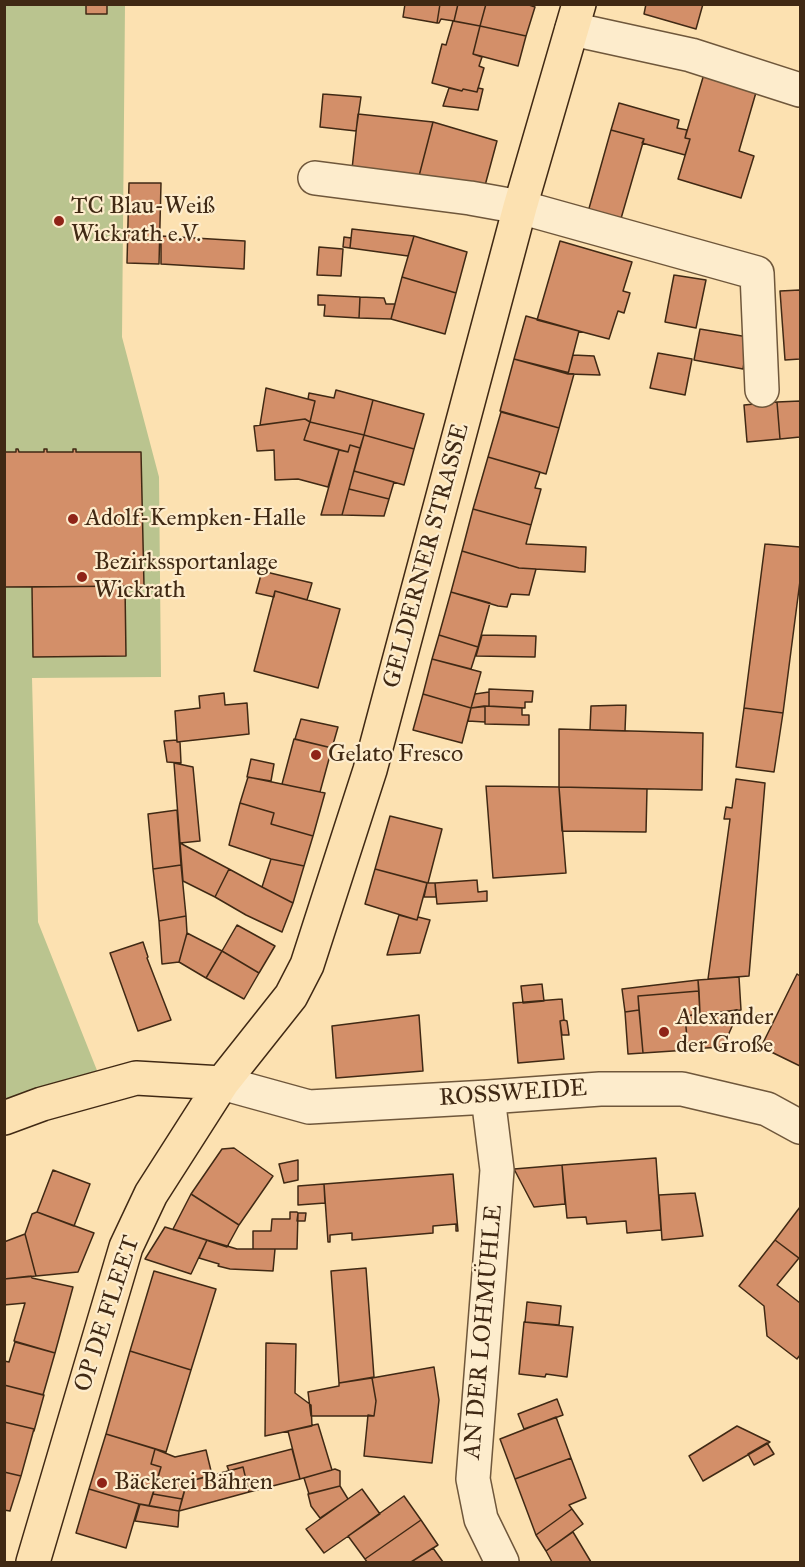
<!DOCTYPE html>
<meta charset="utf-8">
<style>
body{margin:0}
#map{position:relative;width:805px;height:1567px;overflow:hidden;background:#fce1b1;font-family:"IM FELL Great Primer",serif}
canvas{display:block}
.frame{position:absolute;inset:0;border:6px solid #402914;pointer-events:none}
</style>
<div id="map">
<canvas width="805" height="1567"></canvas>
<div class="frame"></div>
</div>
<script>
const ctx = document.querySelector('canvas').getContext('2d');
ctx.lineJoin = 'round';
function paint(path, color) {
  ctx.fillStyle = color;
  ctx.fill(path, 'evenodd');
}
function shape(rows) {
  const path = new Path2D();
  for (const r of rows) {
    path.moveTo(r[0], r[1]);
    for (let i = 2; i < r.length; i += 2) path.lineTo(r[i], r[i + 1]);
  }
  return path;
}
function stroke(path, color, width, dash) {
  ctx.strokeStyle = color;
  ctx.lineWidth = width;
  ctx.lineCap = dash ? 'butt' : 'round';
  ctx.setLineDash(dash || []);
  ctx.stroke(path);
}
function write(font, color, halo, rows, align = 'center') {
  ctx.font = font + ' "IM FELL Great Primer",serif';
  ctx.lineWidth = 4.5;
  ctx.setLineDash([]);
  ctx.textBaseline = 'middle';
  ctx.strokeStyle = halo;
  ctx.fillStyle = color;
  for (const [text, x, y, turn = 0] of rows) {
    ctx.save();
    ctx.translate(x, y);
    ctx.rotate((+turn || 0) * Math.PI / 180);
    ctx.textAlign = isNaN(turn) ? turn : align;
    if (halo) ctx.strokeText(text, 0, 0);
    ctx.fillText(text, 0, 0);
    ctx.restore();
  }
}
const green = shape([
 [5,5,125,5,122,337,159,477,161,677,32,678,38,922,100,1078,5,1110]
]);
const building = shape([
 [86,4,107,4,107,14,86,14,86,4],
 [405,4,440,4,437,23,403,17,405,4],
 [440,4,458,4,454,21,441,19,439,23,437,23,440,4],
 [458,4,486,4,480,26,454,21,458,4],
 [486,4,526,4,535,7,526,36,480,26,486,4],
 [646,4,703,4,696,29,644,14,646,4],
 [453,21,480,26,473,54,482,57,479,66,484,68,477,92,463,89,462,91,432,83,442,44,446,45,453,21],
 [480,26,526,36,518,66,473,54,480,26],
 [704,74,757,89,739,151,754,156,741,198,678,179,690,139,685,138,704,74],
 [449,88,462,91,463,89,477,92,478,88,483,89,478,110,443,106,449,88],
 [323,94,361,97,356,131,320,127,323,94],
 [619,103,679,120,677,128,687,130,685,138,690,139,685,155,642,143,644,139,611,130,619,103],
 [358,114,433,122,419,176,352,169,358,114],
 [433,122,497,141,483,193,419,176,433,122],
 [611,130,644,139,620,222,588,212,611,130],
 [129,183,161,183,159,264,127,263,129,183],
 [352,229,414,236,408,256,350,248,352,229],
 [161,236,245,241,244,269,161,264,161,236],
 [414,236,467,252,456,293,402,277,414,236],
 [344,237,351,238,350,248,343,247,344,237],
 [560,241,632,262,623,291,630,293,624,313,618,311,609,339,537,320,560,241],
 [319,247,343,249,341,276,317,275,319,247],
 [674,275,706,280,696,328,665,322,674,275],
 [402,277,456,293,445,334,391,319,402,277],
 [800,290,800,359,785,360,780,291,800,290],
 [318,295,360,297,359,318,324,316,325,305,318,305,318,295],
 [360,297,384,298,386,304,395,304,391,319,359,318,360,297],
 [526,316,579,331,568,374,514,359,526,316],
 [700,329,748,337,743,369,694,360,700,329],
 [658,353,692,359,685,395,650,388,658,353],
 [573,355,594,356,600,375,568,374,573,355],
 [514,359,574,374,559,428,500,411,514,359],
 [266,388,315,401,310,422,305,419,260,425,266,388],
 [336,390,373,400,364,435,310,422,315,401,308,399,309,393,334,398,336,390],
 [373,400,424,414,414,449,364,435,373,400],
 [800,401,800,437,780,439,777,402,800,401],
 [777,402,780,439,747,442,744,405,777,402],
 [501,412,559,428,546,474,488,457,501,412],
 [305,419,310,422,304,440,339,450,328,487,298,479,275,480,274,450,257,451,254,426,305,419],
 [310,422,364,435,360,448,350,445,348,452,304,440,310,422],
 [364,435,414,449,404,485,354,471,364,435],
 [350,445,360,448,342,515,321,515,339,450,348,452,350,445],
 [16,449,18,449,19,452,44,452,44,449,47,449,47,452,73,452,73,449,76,449,76,452,141,452,144,586,4,587,4,452,16,452,16,449],
 [488,457,540,472,535,488,541,489,531,525,473,509,488,457],
 [354,471,394,482,389,499,349,489,354,471],
 [349,489,389,499,384,516,342,515,349,489],
 [473,509,531,525,526,544,586,547,585,572,519,568,462,551,473,509],
 [765,544,800,547,800,581,783,713,744,708,765,544],
 [462,551,519,568,536,569,529,595,511,594,507,607,498,606,451,592,462,551],
 [262,571,312,583,307,600,275,591,274,597,256,593,262,571],
 [125,586,126,656,33,657,32,587,125,586],
 [275,591,340,609,318,688,254,671,275,591],
 [451,592,490,603,478,647,439,635,451,592],
 [439,635,478,647,471,669,432,659,439,635],
 [482,635,536,636,535,657,476,656,482,635],
 [432,659,481,672,471,708,423,694,432,659],
 [489,689,533,691,532,702,525,702,525,708,489,706,489,689],
 [489,692,489,706,471,708,475,694,489,692],
 [224,693,225,705,247,703,249,734,177,742,175,711,200,708,199,696,224,693],
 [423,694,471,708,462,743,413,730,423,694],
 [626,705,625,731,590,730,591,706,626,705],
 [484,706,485,706,485,722,468,721,471,708,484,706],
 [485,706,522,708,522,715,529,715,529,725,485,724,485,706],
 [744,708,783,713,774,772,736,767,744,708],
 [301,719,338,727,332,748,295,739,301,719],
 [559,729,703,733,702,790,559,787,559,729],
 [294,739,332,748,320,792,282,784,294,739],
 [177,740,177,742,180,742,181,763,167,762,164,741,177,740],
 [251,759,274,764,271,781,247,777,251,759],
 [174,763,193,767,200,841,180,843,174,763],
 [248,777,325,793,313,836,271,824,274,813,240,803,248,777],
 [736,779,765,783,749,976,708,979,730,819,724,819,726,807,732,808,736,779],
 [486,786,559,787,566,873,493,878,486,786],
 [559,787,647,789,646,832,562,831,559,787],
 [240,803,274,813,271,824,313,836,304,866,271,859,229,845,240,803],
 [177,810,181,865,153,869,148,814,177,810],
 [390,816,442,829,428,883,375,869,390,816],
 [180,843,229,869,215,897,183,881,180,843],
 [271,859,304,866,293,903,262,887,271,859],
 [181,865,186,916,159,921,153,869,181,865],
 [229,869,262,887,293,903,282,932,246,915,215,897,229,869],
 [375,869,427,883,417,920,365,904,375,869],
 [477,880,478,892,487,891,487,901,437,904,435,883,477,880],
 [427,883,435,883,436,897,424,897,427,883],
 [399,915,417,920,418,917,430,920,420,953,387,955,399,915],
 [186,916,187,933,179,962,162,964,159,921,186,916],
 [237,925,275,946,259,973,222,951,237,925],
 [187,933,222,951,206,978,179,962,187,933],
 [143,942,148,957,147,958,171,1020,138,1031,110,953,143,942],
 [222,951,259,973,244,999,206,978,222,951],
 [797,974,800,976,800,1066,761,1047,797,974],
 [739,977,741,1010,700,1014,698,980,739,977],
 [698,980,699,991,638,996,639,1010,625,1012,622,989,698,980],
 [542,984,544,1001,523,1003,521,986,542,984],
 [699,991,700,1014,685,1016,688,1050,643,1053,638,996,699,991],
 [562,999,564,1020,560,1021,564,1059,518,1063,513,1003,562,999],
 [639,1010,643,1053,628,1054,625,1012,639,1010],
 [737,1010,737,1015,723,1047,688,1049,685,1016,737,1010],
 [419,1015,423,1071,336,1078,332,1026,419,1015],
 [564,1020,567,1021,569,1035,562,1035,560,1021,564,1020],
 [234,1148,273,1176,239,1225,191,1194,222,1149,234,1148],
 [656,1158,661,1230,627,1233,626,1221,587,1224,586,1217,567,1218,562,1165,656,1158],
 [298,1160,298,1180,284,1183,279,1164,298,1160],
 [562,1165,565,1204,534,1207,514,1169,562,1165],
 [53,1170,90,1184,74,1226,37,1212,53,1170],
 [453,1174,458,1231,456,1231,456,1224,433,1226,433,1233,352,1240,352,1233,330,1235,330,1242,328,1242,324,1184,453,1174],
 [324,1184,325,1203,298,1205,298,1186,324,1184],
 [695,1193,703,1236,662,1240,659,1195,695,1193],
 [191,1194,239,1225,227,1247,173,1229,191,1194],
 [800,1207,800,1259,775,1240,800,1207],
 [37,1212,94,1233,78,1272,36,1276,25,1234,32,1214,37,1212],
 [290,1212,297,1212,298,1213,297,1249,253,1249,253,1231,271,1231,272,1219,290,1219,290,1212],
 [298,1213,306,1213,305,1221,297,1221,298,1213],
 [165,1227,207,1240,191,1274,145,1259,165,1227],
 [25,1234,36,1276,4,1279,4,1242,25,1234],
 [207,1240,237,1249,275,1249,273,1271,230,1269,218,1266,219,1264,199,1258,207,1240],
 [775,1240,799,1258,777,1285,800,1303,800,1355,797,1359,767,1336,764,1306,739,1286,775,1240],
 [366,1268,374,1377,339,1383,331,1271,366,1268],
 [154,1271,216,1289,191,1370,130,1351,154,1271],
 [31,1276,32,1278,73,1287,55,1353,14,1341,25,1303,4,1305,4,1279,31,1276],
 [527,1302,561,1306,559,1325,525,1322,527,1302],
 [524,1322,573,1327,567,1377,546,1374,545,1377,519,1374,524,1322],
 [15,1342,55,1353,43,1395,4,1385,4,1361,9,1362,15,1342],
 [266,1343,296,1344,295,1393,311,1405,312,1426,265,1436,266,1343],
 [130,1351,191,1370,166,1452,106,1434,130,1351],
 [434,1367,439,1400,432,1463,364,1456,368,1415,374,1416,376,1401,372,1378,434,1367],
 [372,1378,376,1401,374,1416,311,1416,308,1392,339,1386,339,1383,372,1378],
 [4,1385,44,1395,34,1431,34,1429,4,1422,4,1385],
 [557,1399,563,1415,524,1429,518,1414,557,1399],
 [556,1417,571,1458,515,1479,500,1439,556,1417],
 [4,1422,34,1429,21,1476,4,1472,4,1422],
 [318,1424,332,1470,300,1479,288,1431,318,1424],
 [737,1426,770,1442,703,1481,689,1456,737,1426],
 [106,1434,155,1449,151,1464,161,1467,149,1506,139,1504,89,1489,106,1434],
 [767,1443,774,1454,754,1465,748,1454,767,1443],
 [155,1449,175,1457,206,1450,212,1475,187,1482,182,1499,153,1494,161,1467,151,1464,155,1449],
 [292,1449,300,1479,249,1492,243,1467,229,1471,227,1466,292,1449],
 [571,1458,586,1498,569,1505,572,1509,536,1535,515,1479,571,1458],
 [243,1467,249,1492,179,1511,187,1482,243,1467],
 [335,1469,340,1471,340,1486,309,1494,304,1478,335,1469],
 [4,1472,21,1476,10,1511,4,1510,4,1472],
 [340,1486,348,1499,320,1518,311,1506,308,1494,340,1486],
 [89,1489,139,1504,126,1548,76,1533,89,1489],
 [362,1489,380,1514,324,1553,306,1529,362,1489],
 [153,1494,182,1499,179,1511,149,1506,153,1494],
 [404,1496,421,1520,365,1559,348,1536,404,1496],
 [140,1504,179,1511,178,1527,135,1521,140,1504],
 [572,1509,583,1524,546,1551,536,1535,572,1509],
 [421,1520,438,1545,411,1562,367,1562,365,1559,421,1520],
 [573,1532,591,1562,552,1562,546,1551,573,1532],
 [433,1548,443,1562,411,1562,433,1548]
]);
const minor = shape([
 [572,29,691,55,800,90],
 [315,178,470,198,520,207,757,273,762,390],
 [222,1083,309,1107,488,1097,600,1089,682,1089,767,1109,800,1127],
 [488,1097,497,1170,473,1479,481,1519,502,1562]
]);
const major = shape([
 [4,1118,42,1104,136,1078,222,1083],
 [33,1562,126,1247,151,1194,222,1083,291,996,307,965,370,770,520,207,579,4]
]);
const markers = [
 [59,221,6,"#8f2418"],
 [73,519,6,"#8f2418"],
 [82,577,6,"#8f2418"],
 [316,755,6,"#8f2418"],
 [664,1032,6,"#8f2418"],
 [102,1483,6,"#8f2418"]
];
const poiNames = [
 ["TC Blau-Weiß",71,207],
 ["Wickrath e.V.",71,235],
 ["Adolf-Kempken-Halle",85,519],
 ["Bezirkssportanlage",94,563],
 ["Wickrath",94,591],
 ["Gelato Fresco",328,755],
 ["Alexander",676,1018],
 ["der Große",676,1046],
 ["Bäckerei Bähren",114,1483]
];
const streetNames = [
 ["GELDERNER STRASSE",427,556,-75],
 ["ROSSWEIDE",513,1094,-4],
 ["OP DE FLEET",108,1314,-72],
 ["AN DER LOHMÜHLE",484,1332,-85]
];
paint(green, '#bac48f');
paint(building, '#d38f69');
stroke(building, '#402914', 1.5);
stroke(minor, '#6f573b', 36);
stroke(major, '#402914', 36);
stroke(minor, '#fdeccc', 33);
stroke(major, '#fce1b1', 33);
for (const [x, y, r, color] of markers) {
  const dot = new Path2D();
  dot.arc(x, y, r, 0, 2 * Math.PI);
  ctx.fillStyle = color;
  ctx.fill(dot);
  stroke(dot, '#fdeccc', 2);
}
write('24px', '#402914', '#fdeccc', poiNames, 'left');
write('24px', '#402914', '#fdeccc', streetNames);
</script>
